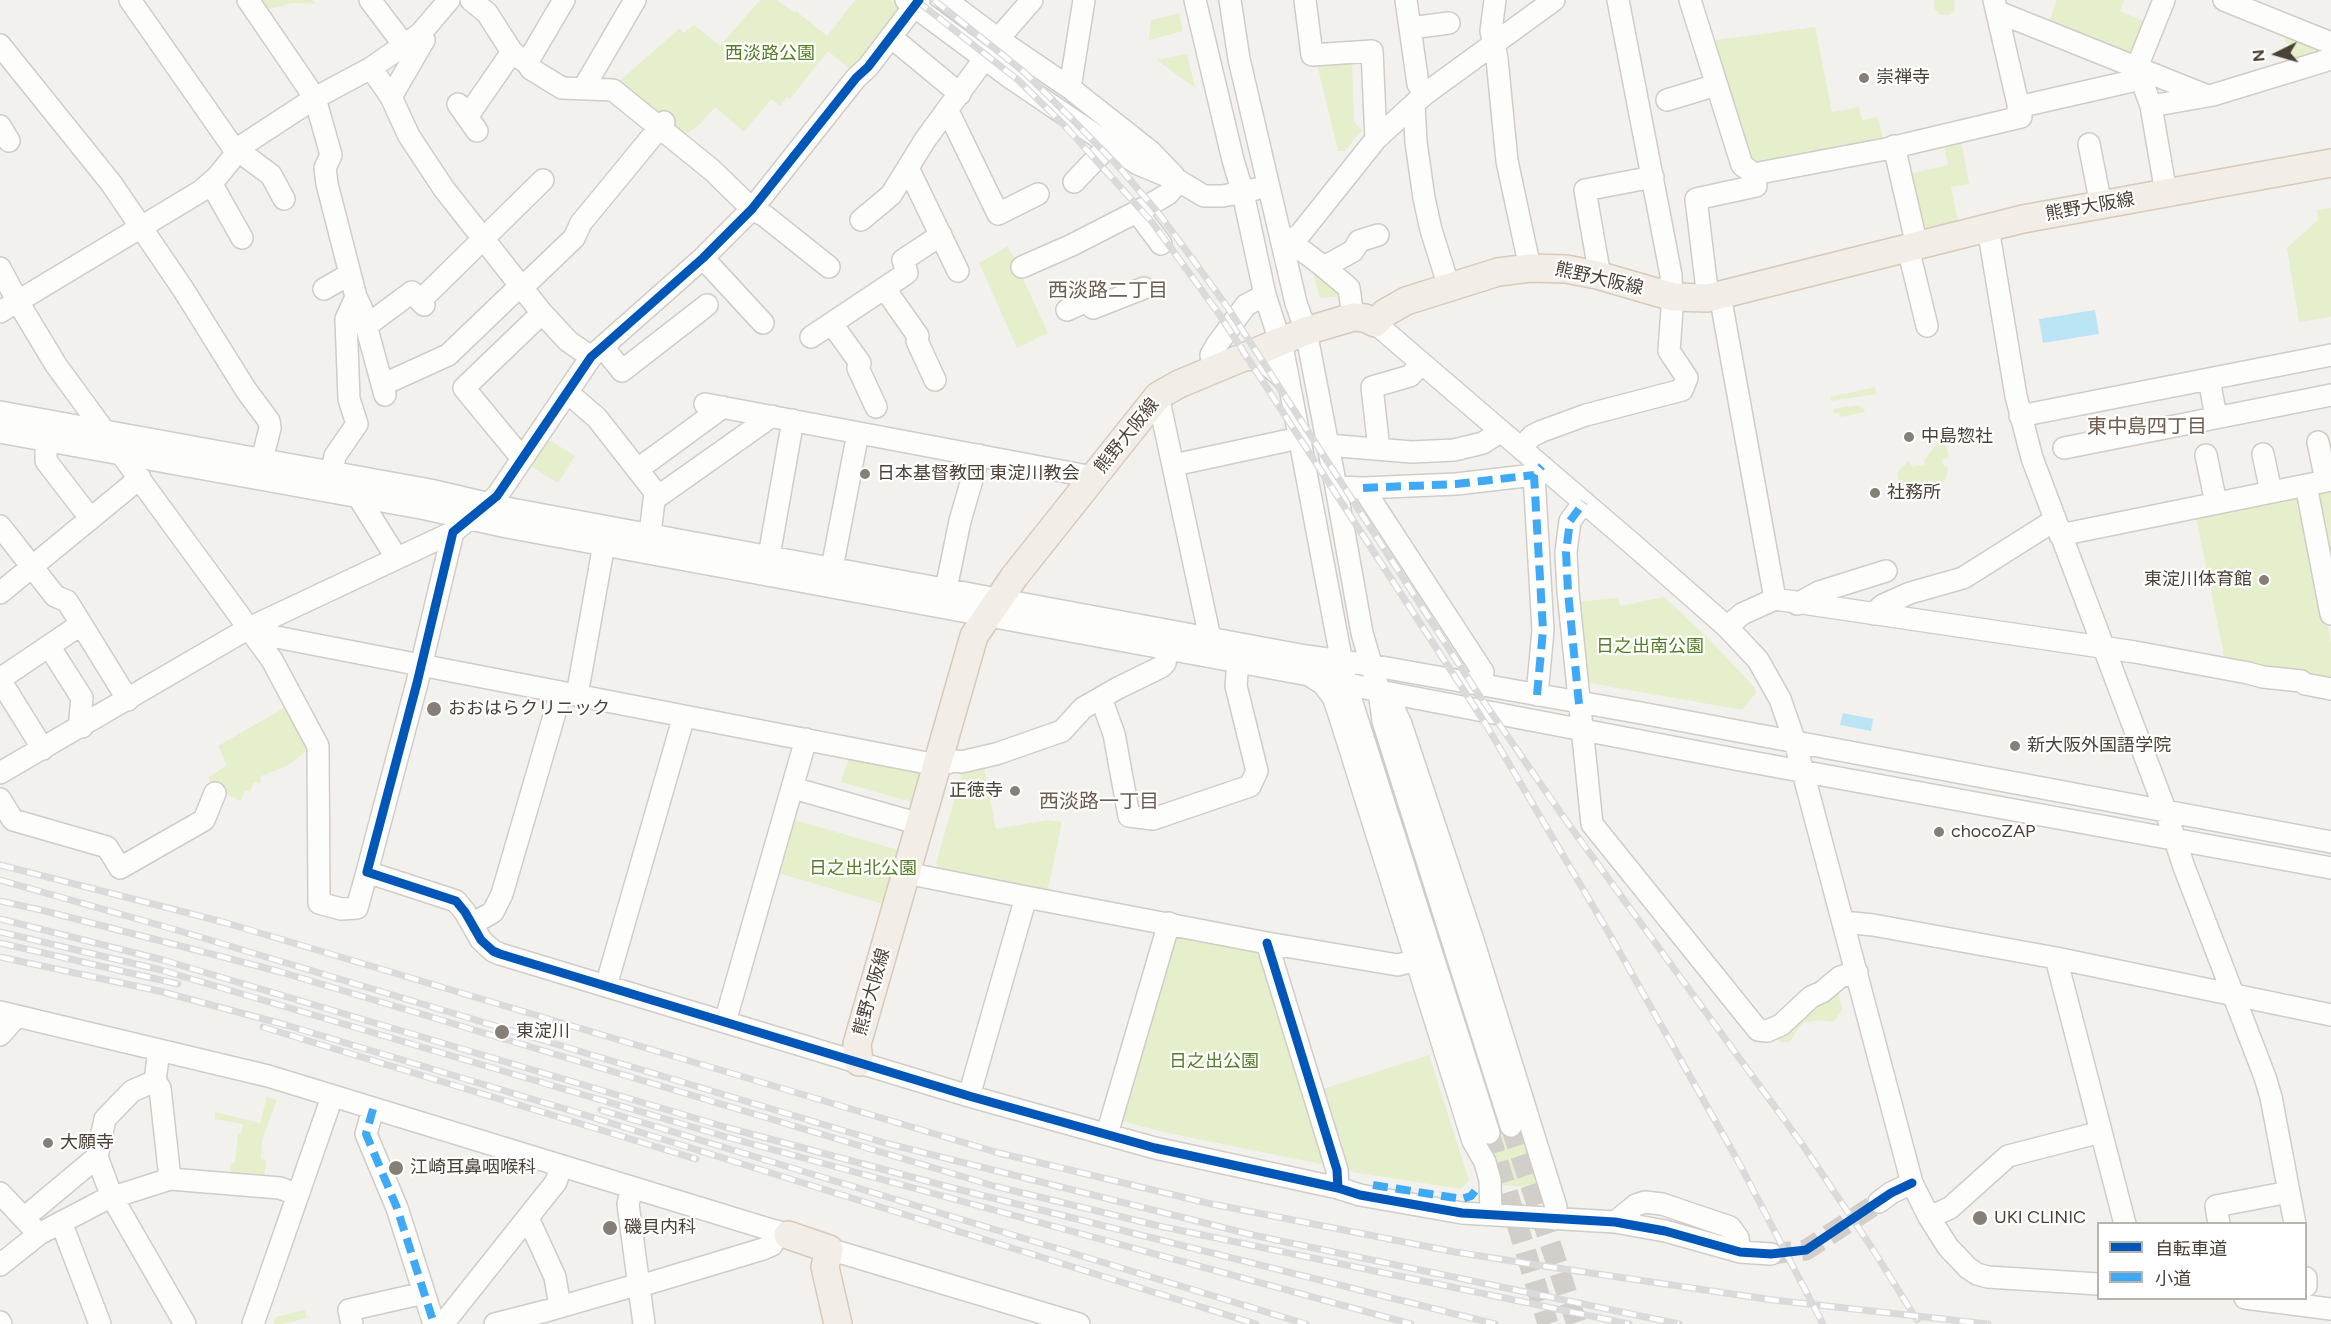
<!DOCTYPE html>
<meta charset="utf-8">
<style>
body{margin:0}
#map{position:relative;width:2331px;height:1324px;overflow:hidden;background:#f3f1ee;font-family:Figtree,"Noto Sans JP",sans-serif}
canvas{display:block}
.legend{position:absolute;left:2097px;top:1222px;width:210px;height:78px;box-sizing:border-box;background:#fff;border:2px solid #b7b3af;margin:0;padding:8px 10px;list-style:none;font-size:18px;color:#4c4137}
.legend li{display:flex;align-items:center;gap:12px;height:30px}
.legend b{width:30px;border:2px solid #b7b3af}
.north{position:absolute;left:2247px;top:24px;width:60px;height:60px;-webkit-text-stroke:4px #fff;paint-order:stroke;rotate:265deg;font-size:16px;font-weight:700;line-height:24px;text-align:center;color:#4c4137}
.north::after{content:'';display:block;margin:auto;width:21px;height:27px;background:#4c4137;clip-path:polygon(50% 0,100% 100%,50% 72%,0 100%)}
</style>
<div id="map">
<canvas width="2331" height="1324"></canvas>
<ul class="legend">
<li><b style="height:8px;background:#0057b8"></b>自転車道</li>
<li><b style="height:8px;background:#3fa9f5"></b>小道</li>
</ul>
<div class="north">N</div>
</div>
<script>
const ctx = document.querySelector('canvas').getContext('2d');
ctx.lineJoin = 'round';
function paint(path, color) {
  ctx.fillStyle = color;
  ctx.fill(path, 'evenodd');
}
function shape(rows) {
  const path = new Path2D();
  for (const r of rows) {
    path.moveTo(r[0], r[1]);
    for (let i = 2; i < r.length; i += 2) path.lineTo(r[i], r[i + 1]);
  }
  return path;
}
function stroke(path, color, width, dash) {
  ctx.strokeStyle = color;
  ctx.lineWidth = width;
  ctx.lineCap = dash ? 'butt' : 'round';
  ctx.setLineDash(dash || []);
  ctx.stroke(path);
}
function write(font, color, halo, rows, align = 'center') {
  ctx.font = font + ' Figtree,"Noto Sans JP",sans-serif';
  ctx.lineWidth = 4.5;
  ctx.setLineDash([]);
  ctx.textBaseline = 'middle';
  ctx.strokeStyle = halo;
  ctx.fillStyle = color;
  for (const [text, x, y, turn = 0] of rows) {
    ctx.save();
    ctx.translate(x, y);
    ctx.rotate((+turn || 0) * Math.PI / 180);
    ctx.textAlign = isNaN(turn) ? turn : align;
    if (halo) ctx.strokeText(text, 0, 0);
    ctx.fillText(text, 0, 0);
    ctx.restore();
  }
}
const green = shape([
 [254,0,313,0,316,4,294,3,261,11],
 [760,0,777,0,795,13,796,11,827,36,855,0,890,0,900,7,901,15,852,71,828,51,790,99,787,97,780,106,771,99,744,132,715,107,699,125,682,137,616,84,680,28,683,33,694,25,720,46],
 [1935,0,1954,0,1955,8,1953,12,1949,15,1940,15,1934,8],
 [2057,0,2124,0,2120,11,2148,23,2136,52,2127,56,2048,25],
 [1179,13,1183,31,1149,40,1151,20],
 [1815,27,1832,112,1859,107,1862,120,1878,117,1884,144,1754,167,1746,164,1708,41],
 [2288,34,2322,47,2324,58,2282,71,2291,50,2285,41],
 [1187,54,1195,88,1157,60],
 [1352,62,1354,122,1362,130,1345,151,1338,151,1317,64],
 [1960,135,1969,184,1951,187,1958,221,1920,230,1908,174,1948,165,1943,139],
 [2331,208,2331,317,2299,322,2287,248,2318,220,2317,210],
 [1008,246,1048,333,1017,348,979,263],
 [1315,271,1343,296,1320,298,1314,276],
 [1875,387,1876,394,1831,401,1830,397],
 [1858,405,1865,410,1865,412,1841,417,1839,413,1833,413,1833,409],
 [543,436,575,456,558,483,526,463],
 [1939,441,1942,445,1946,444,1949,458,1942,460,1944,466,1947,466,1948,471,1944,482,1901,489,1899,487,1897,472,1909,461,1912,467,1925,465,1925,459],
 [2331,488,2331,593,2312,492],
 [2299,496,2304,500,2331,643,2331,680,2225,660,2196,517],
 [1664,597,1711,641,1755,688,1756,693,1742,710,1590,683,1584,677,1576,602,1618,598,1620,606],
 [289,705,312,747,287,766,261,776,260,784,254,782,250,792,245,790,241,801,215,789,208,778,227,765,218,746],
 [849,757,918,770,922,777,915,803,841,782],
 [983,762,996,829,1047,820,1062,822,1048,890,940,870,936,863,962,773,968,766],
 [791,819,902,851,886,905,775,872],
 [1176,934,1255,948,1264,957,1327,1158,1321,1164,1163,1132,1122,1121,1118,1115],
 [1837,986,1842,1009,1834,1022,1820,1020,1804,1023,1798,1028,1790,1042,1782,1042,1775,1037],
 [1429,1055,1469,1180,1461,1189,1353,1172,1342,1166,1320,1090],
 [267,1097,277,1100,262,1141,261,1159,266,1160,264,1182,229,1178,231,1162,235,1162,238,1134,241,1134,243,1124,215,1119,215,1112,260,1123],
 [1522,1123,1541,1184,1531,1187,1500,1185,1478,1137],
 [305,1310,307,1318,284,1324,274,1324,276,1317]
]);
const water = shape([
 [2095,310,2099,334,2043,343,2039,319],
 [1843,713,1873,719,1871,731,1840,725]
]);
const minorTunnel = shape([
 [1511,1126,1577,1324],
 [1489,1133,1548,1324],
 [1771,1254,1806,1250,1879,1202]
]);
const minor = shape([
 [130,0,232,146,271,175,284,199],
 [248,0,315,98,331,155,325,168,327,184,356,297,361,307,385,395],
 [370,0,404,45],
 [471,0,487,13,512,52,527,63,531,69,562,88,613,90,712,170,752,209,765,216,829,267],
 [906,0,1011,78,1138,164,1179,181,1204,196,1223,196,1256,189],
 [919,0,868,67,856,78,752,209,703,258,591,357,497,496,453,532,417,683,367,872,456,901,465,912,481,940,493,951,500,954,969,1096,1155,1148,1338,1188,1360,1195,1462,1213,1615,1222,1665,1231,1740,1252,1771,1254],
 [946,0,998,39,1070,88,1151,152,1174,176],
 [1195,0,1233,160,1243,193,1265,295,1283,351,1346,684,1489,1133],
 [1230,0,1239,59,1296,303,1306,331,1336,487,1362,633,1379,691,1383,721,1511,1126],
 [1305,0,1312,55,1372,51,1376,139],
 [1406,0,1418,84,1425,94],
 [1495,0,1491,31,1497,59,1507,161,1530,268],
 [1690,0,1742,165,1754,174,1756,186,1696,199,1708,298],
 [2164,0,2137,67,2151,106,2166,193],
 [2224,0,2331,43],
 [1998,15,2003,14,2205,95],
 [1410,28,1449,23],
 [891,37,960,94],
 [998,39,1032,0],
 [0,45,111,183,183,289,246,390,269,421,270,428,262,460],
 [527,63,564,0],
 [371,68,391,97,409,136,444,189,542,313,568,341,591,357],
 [1070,88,1084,0],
 [583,89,635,0],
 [391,97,424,40,420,34],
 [1667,100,1716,85],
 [458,104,477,131],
 [1414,104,1416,142,1424,198,1431,230,1449,287],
 [2151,106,2213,95,2331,59],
 [2018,107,2141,79],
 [948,111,998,214,1038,194],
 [467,117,512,52],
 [0,126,9,141],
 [2089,144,2101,205],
 [1894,146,1917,246],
 [908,168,958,271],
 [1754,174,1886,149,2021,117,1994,0],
 [1074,182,1110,144],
 [211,183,242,238],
 [1137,212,1161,244],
 [861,220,891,195,925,140,985,58],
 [1988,228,2016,396,2032,458,2166,812,2184,867,2265,1077,2271,1097,2295,1224],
 [1282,242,1296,237,1301,233,1376,139,1425,94,1554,0],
 [1282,242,1299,248,1324,267,1353,251,1359,241,1378,235],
 [1908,248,1927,326],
 [703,258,763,323],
 [1022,267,1072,245,1146,207,1168,194,1179,181],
 [1324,267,1349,288,1353,317],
 [0,268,18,302,56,365,272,660,318,746,319,903,341,909,357,908,367,872],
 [1597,275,1598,265,1585,190,1653,177],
 [324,289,350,274],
 [885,289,918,336,917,341,935,380],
 [1720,295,1775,599],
 [418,297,424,297,543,180],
 [1067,310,1089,300,1093,308,1144,288],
 [0,312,201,191,217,177,243,145,315,98,371,68,420,34,449,0],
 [1375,323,1636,547,1727,627,1758,660,1780,699,1795,742,1912,1183,1929,1217,1948,1247,1968,1268,1977,1274,1988,1277,2098,1284],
 [832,324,860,363,858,368,876,407],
 [366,326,412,292,424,305],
 [811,337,907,273,903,260,941,235],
 [603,347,622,371,707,305],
 [1240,358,1263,361,1282,377,1290,388],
 [1214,369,1211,355,1216,346,1246,305,1265,295],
 [2209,379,2216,417],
 [382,385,448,355,519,287,527,283,574,238,581,223,664,122],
 [567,392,597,418,655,492,650,534],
 [1158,396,1210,638],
 [705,404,1093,477],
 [0,412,430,490,511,509,965,593,1306,656,1370,665,1641,713,2331,842],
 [2020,416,2331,355],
 [0,432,426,509,507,527,1309,675,1379,691,1735,759,2331,868],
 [46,441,46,461,90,518],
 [2318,442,2326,481],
 [1327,445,1412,452,1454,450,1483,443,1500,432],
 [1521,448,1532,436,1542,431,1586,415,1682,390,1687,378,1669,351,1672,309,1671,275,1618,0],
 [2064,448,2331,395],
 [1379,449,1372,387,1410,376,1421,364],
 [2263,454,2271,492],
 [2206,455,2216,503],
 [523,457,516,451,464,388,542,313],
 [1174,465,1299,438],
 [638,469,723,407],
 [332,472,335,456,357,424,349,399,346,319,356,297],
 [2306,485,2331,614],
 [1336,487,1363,488,1483,672,1481,686],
 [1363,488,1456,484,1534,475],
 [359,498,396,557],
 [656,498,772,416],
 [1584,502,1570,521,1566,552,1568,592,1592,824,1758,1030,1767,1031,1781,1025,1811,997,1822,992,1840,977,1857,972],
 [0,526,55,596,67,601,128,700],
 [2060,535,2331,480],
 [769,556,793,420],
 [832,568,858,433],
 [946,589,960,521,979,455],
 [0,593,140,478],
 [1797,604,1819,592,1886,571],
 [1873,614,1883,605,1910,593,1963,578,2055,520],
 [1727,627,1742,614,1775,599,2135,652,2248,673,2263,677,2301,681,2305,684,2331,689],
 [249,628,276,637,937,765,956,761,961,762,996,754,1062,731,1083,708,1118,688,1161,667,1165,663,1168,649],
 [49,646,82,698,80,718,82,727],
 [1312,677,1323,684,1333,697,1339,714,1473,1141,1485,1162,1490,1180,1491,1214],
 [0,679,80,625],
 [0,680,43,749],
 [1382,694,1393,707,1401,724,1472,937,1552,1194,1556,1207,1555,1219],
 [577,695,604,544],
 [1537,695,1543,630,1534,475,1542,466],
 [1101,698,1114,734,1129,816,1153,819,1250,786,1257,771,1236,686,1238,662],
 [0,773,249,628,453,532],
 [793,788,920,824],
 [0,799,13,820,107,847,120,868,204,820,215,793],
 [906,871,921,876,1026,897,1267,943,1398,965,1416,960],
 [1843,922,1873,925,2056,958,2331,1015],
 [472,924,493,912,502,894,561,692],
 [1267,943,1337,1170,1338,1188],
 [2056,958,2125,1224],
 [606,986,684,716],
 [0,1012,268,1076,788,1235],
 [725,1022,806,739],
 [0,1035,17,1016],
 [159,1050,155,1081,160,1088,170,1179],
 [155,1081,132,1091,105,1119,97,1157,112,1197,185,1324],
 [969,1096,1026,897],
 [373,1109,366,1134,397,1208,434,1324],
 [1107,1134,1169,923],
 [632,1189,628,1204,644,1324],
 [0,1193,32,1227],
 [1879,1202,1891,1193,1912,1183],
 [1929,1217,1950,1208,2008,1156,2101,1132],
 [24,1218,97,1157],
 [528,1218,555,1277,560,1306],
 [61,1222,100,1324],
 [1615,1222,1636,1205,1645,1202,1662,1204,1730,1227,1738,1238,1740,1252],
 [2219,1224,2216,1206,2289,1192],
 [829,1249,1079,1324],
 [0,1265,39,1234,104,1200,170,1179,280,1188,298,1195],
 [2306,1278,2306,1286],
 [2245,1298,2331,1309],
 [0,1322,1,1324],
 [253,1324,332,1097],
 [352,1324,349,1310,424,1293],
 [443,1324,556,1182,561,1167],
 [495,1324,546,1311,629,1287,650,1283,763,1249,772,1245,777,1231]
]);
const major = shape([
 [859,1062,857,1044,974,636,1014,577,1158,396,1179,384,1306,331,1353,317,1365,318,1375,323,1385,313,1406,301,1498,272,1530,268,1566,269,1597,275,1673,297,1708,298,2023,219,2331,163],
 [788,1235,829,1249,825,1267,838,1324]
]);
const rail = shape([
 [916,0,1018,80,1064,125,1152,222,1219,314,1485,723,1610,935,1738,1161,1823,1324],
 [934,0,1024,72,1071,118,1119,167,1160,215,1191,257,1228,308,1477,692,1567,822,1802,1144,1872,1248,1917,1320],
 [0,865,223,922,999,1153,1207,1203,1455,1252,1557,1268,1773,1300,1988,1324],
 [0,880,173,929,885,1143,1257,1236,1679,1324],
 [0,901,45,911,281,972,994,1186,1159,1226,1629,1324],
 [0,919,163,960,725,1127,949,1187,1495,1324],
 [0,932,161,970,723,1136,1411,1324],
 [0,943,178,984],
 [0,957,159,991,286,1025,585,1115,1256,1324],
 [263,1027,696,1159],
 [601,1110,1306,1324]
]);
const quiet = shape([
 [1363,488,1456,484,1534,475],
 [1537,695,1543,630,1534,475,1542,466],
 [1579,704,1568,592,1566,552,1570,521,1584,502],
 [373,1109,366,1134,397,1208,434,1324],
 [1373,1185,1462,1199,1471,1196,1475,1191]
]);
const cycleway = shape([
 [919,0,868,67,856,78,752,209,703,258,591,357,497,496,453,532,417,683,367,872,456,901,465,912,481,940,493,951,500,954,969,1096,1155,1148,1338,1188,1360,1195,1462,1213,1615,1222,1665,1231,1740,1252,1771,1254,1806,1250,1891,1193,1912,1183],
 [1267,943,1337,1170,1338,1188]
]);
const markers = [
 [1864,78,6,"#867f77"],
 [1909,437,6,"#867f77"],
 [865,474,6,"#867f77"],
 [1875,493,6,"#867f77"],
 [2264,580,6,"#867f77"],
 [434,709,8,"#867f77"],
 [2015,746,6,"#867f77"],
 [1015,791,6,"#867f77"],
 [1939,832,6,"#867f77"],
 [502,1032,8,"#867f77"],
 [48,1143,6,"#867f77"],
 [396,1168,8,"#867f77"],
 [1980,1218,8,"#867f77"],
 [610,1228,8,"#867f77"]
];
const parkNames = [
 ["西淡路公園",770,54],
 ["日之出南公園",1650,647],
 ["日之出北公園",863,869],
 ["日之出公園",1214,1062]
];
const poiNames = [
 ["崇禅寺",1876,78],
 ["中島惣社",1921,437],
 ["日本基督教団 東淀川教会",877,474],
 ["社務所",1887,493],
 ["東淀川体育館",2252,580,"right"],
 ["おおはらクリニック",448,709],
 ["新大阪外国語学院",2027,746],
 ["正徳寺",1003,791,"right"],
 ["chocoZAP",1951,832],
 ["東淀川",516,1032],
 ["大願寺",60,1143],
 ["江崎耳鼻咽喉科",410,1168],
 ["UKI CLINIC",1994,1218],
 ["磯貝内科",624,1228]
];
const streetNames = [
 ["熊野大阪線",2090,207,-10],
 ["熊野大阪線",1599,279,13],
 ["熊野大阪線",1127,436,-51],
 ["熊野大阪線",872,992,-74]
];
const neighbourhoodNames = [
 ["西淡路二丁目",1108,291],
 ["東中島四丁目",2147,427],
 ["西淡路一丁目",1099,802]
];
paint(green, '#e5efcc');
paint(water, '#bbe5f4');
stroke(minorTunnel, '#d2cec9', 21, [21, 10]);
stroke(minor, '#d0ccc8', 24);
stroke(major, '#d7caba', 30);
stroke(minor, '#fdfdfc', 21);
stroke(major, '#f2ede6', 27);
stroke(rail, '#dadada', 7);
stroke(rail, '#fff', 4.5, [14]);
stroke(quiet, '#3fa9f5', 8, [15, 8]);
stroke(cycleway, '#0057b8', 9);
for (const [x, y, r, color] of markers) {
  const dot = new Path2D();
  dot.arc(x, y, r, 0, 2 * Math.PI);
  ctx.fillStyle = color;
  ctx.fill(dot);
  stroke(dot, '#fff', 2);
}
write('18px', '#537e23', '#fff', parkNames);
write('18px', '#4c4137', '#fff', poiNames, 'left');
write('18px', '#4c4137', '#fff', streetNames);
write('20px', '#6f5d4e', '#fff', neighbourhoodNames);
</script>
